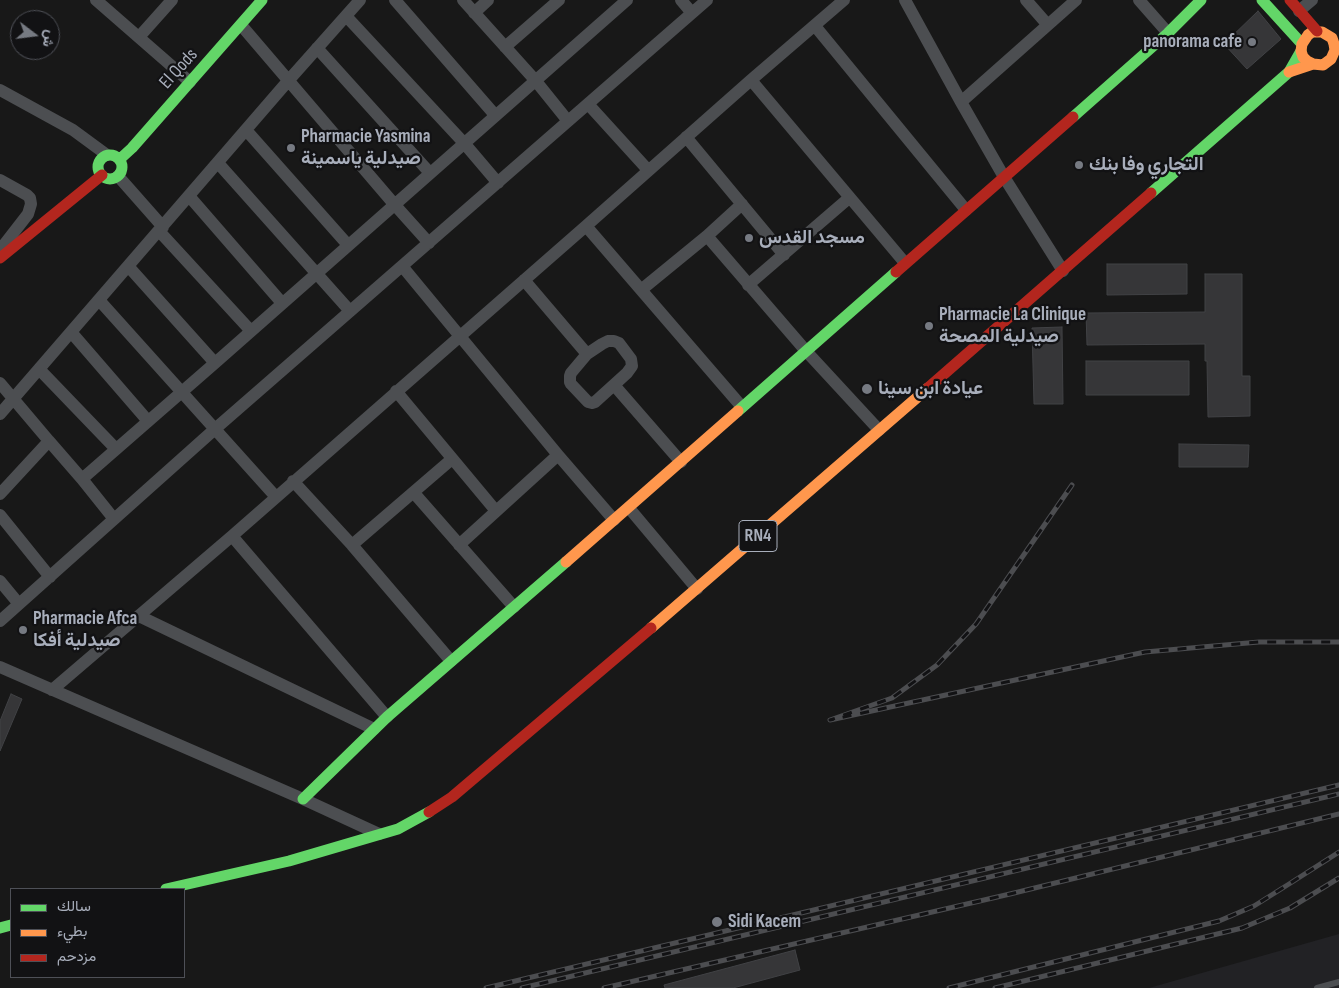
<!DOCTYPE html>
<meta charset="utf-8">
<style>
body{margin:0}
#map{position:relative;width:1339px;height:988px;overflow:hidden;background:#181818;font-family:"Sofia Sans Condensed",Vazirmatn,sans-serif}
canvas{display:block}
.legend{position:absolute;left:10px;top:888px;width:175px;height:90px;box-sizing:border-box;background:#121214;border:1px solid #4e5057;margin:0;padding:6px 9px;list-style:none;font-size:15px;color:#a8aebb}
.legend li{display:flex;align-items:center;gap:10px;height:25px}
.legend b{width:25px;border:1px solid #4e5057}
.north{position:absolute;left:10px;top:10px;width:50px;height:50px;box-sizing:border-box;background:#121214;border:1px solid #4e5057;border-radius:50%;rotate:105deg;font-size:14px;font-weight:700;line-height:20px;text-align:center;color:#a8aebb}
.north::after{content:'';display:block;margin:auto;width:18px;height:22px;background:#767a82;clip-path:polygon(50% 0,100% 100%,50% 72%,0 100%)}
</style>
<div id="map">
<canvas width="1339" height="988"></canvas>
<ul class="legend">
<li><b style="height:6px;background:#63d668"></b>سالك</li>
<li><b style="height:6px;background:#ff974d"></b>بطيء</li>
<li><b style="height:6px;background:#b3261e"></b>مزدحم</li>
</ul>
<div class="north">ش</div>
</div>
<script>
const ctx = document.querySelector('canvas').getContext('2d');
ctx.lineJoin = 'round';
function paint(path, color) {
  ctx.fillStyle = color;
  ctx.fill(path, 'evenodd');
}
function shape(rows) {
  const path = new Path2D();
  for (const r of rows) {
    if (r.length === 3) {
      path.moveTo(r[0] + r[2], r[1]);
      path.arc(r[0], r[1], r[2], 0, 2 * Math.PI);
      continue;
    }
    path.moveTo(r[0], r[1]);
    for (let i = 2; i < r.length; i += 2) path.lineTo(r[i], r[i + 1]);
  }
  return path;
}
function stroke(path, color, width, dash) {
  ctx.strokeStyle = color;
  ctx.lineWidth = width;
  ctx.lineCap = dash ? 'butt' : 'round';
  ctx.setLineDash(dash || []);
  ctx.stroke(path);
}
function write(font, color, halo, rows, align = 'center') {
  ctx.font = font + ' "Sofia Sans Condensed",Vazirmatn,sans-serif';
  ctx.lineWidth = 4.5;
  ctx.setLineDash([]);
  ctx.textBaseline = 'middle';
  ctx.strokeStyle = halo;
  ctx.fillStyle = color;
  for (const [text, x, y, turn = 0] of rows) {
    ctx.save();
    ctx.translate(x, y);
    ctx.rotate((+turn || 0) * Math.PI / 180);
    ctx.textAlign = isNaN(turn) ? turn : align;
    if (halo) ctx.strokeText(text, 0, 0);
    ctx.fillText(text, 0, 0);
    ctx.restore();
  }
}
const built = shape([
 [1339,934,1339,988,1149,988]
]);
const building = shape([
 [1258,11,1281,39,1247,69,1224,44,1258,11],
 [1107,264,1187,264,1187,294,1107,295,1107,264],
 [1205,274,1242,274,1242,376,1250,376,1250,416,1208,417,1207,361,1205,361,1205,344,1087,345,1086,313,1205,312,1205,274],
 [1062,327,1063,404,1034,404,1032,328,1062,327],
 [1086,361,1189,361,1189,395,1086,395,1086,361],
 [1179,444,1249,445,1248,467,1179,467,1179,444],
 [11,694,22,699,0,751,0,721,11,694],
 [795,950,800,970,733,988,665,988,664,985,795,950]
]);
const lane = shape([
 [1317,988,1339,982]
]);
const street = shape([
 [96,0,190,82],
 [395,0,495,115],
 [463,0,535,80,568,121],
 [681,0,692,13],
 [905,0,961,102,1004,177,1063,271],
 [1026,0,1047,24],
 [1139,0,1168,33],
 [1299,11,1312,0],
 [474,13,488,0],
 [346,16,464,143,498,183],
 [241,25,394,204,429,243],
 [815,26,966,210],
 [139,37,172,0],
 [505,47,559,0],
 [317,48,430,173],
 [751,80,905,263],
 [0,90,73,130,107,155],
 [961,102,1076,0],
 [588,104,648,170],
 [246,130,348,245],
 [686,137,784,255],
 [218,163,350,311],
 [118,176,163,227],
 [0,180,27,195,30,198,31,204,28,214,0,250],
 [189,196,282,303],
 [586,226,742,407],
 [159,231,251,331],
 [707,236,742,204],
 [128,266,215,363],
 [402,266,558,455,614,520],
 [524,280,587,354],
 [748,285,849,198],
 [641,290,707,236,806,351,879,430],
 [99,300,276,497],
 [71,332,148,421],
 [608,341,614,341,619,343,631,359,632,366,627,373,595,402,592,403,588,402,571,384,570,382,570,376,571,373,587,354,602,344,608,341],
 [39,369,116,449],
 [0,383,49,441],
 [614,385,681,462],
 [396,391,496,511],
 [0,414,288,81,360,0],
 [82,479,215,363,627,0],
 [293,481,352,545,451,661],
 [414,493,514,607],
 [0,494,49,441,82,479,114,519],
 [629,508,697,589],
 [0,515,50,577],
 [232,536,387,717],
 [352,545,452,459],
 [459,545,558,455],
 [0,581,19,604],
 [139,616,374,729],
 [0,621,215,429,707,0],
 [0,667,303,799,379,834],
 [52,690,232,536,586,226,751,80,844,0]
]);
const fast = shape([
 [1262,0,1302,44],
 [1073,117,1168,33,1201,0],
 [110,167,12],
 [120,159,132,148,262,0],
 [1151,193,1289,72,1301,51],
 [738,411,896,272],
 [303,799,387,717,566,562],
 [166,889,289,861,398,829,429,812],
 [0,928,11,925]
]);
const slow = shape([
 [1289,72,1313,64,1323,65,1331,59,1335,50,1334,44,1332,38,1322,32,1312,32,1308,35,1302,44,1301,51,1303,57,1307,61,1313,64],
 [566,562,738,411],
 [651,628,928,388]
]);
const jam = shape([
 [1290,0,1317,31],
 [0,258,102,175],
 [896,272,1073,117],
 [928,388,1151,193],
 [429,812,452,797,651,628]
]);
const rail = shape([
 [1072,485,976,624,937,665,892,698,830,720,1145,652,1259,642,1339,642],
 [486,988,1339,785],
 [522,988,1339,794],
 [604,988,1010,894,1339,814],
 [949,988,1219,921,1254,906,1289,884,1339,852],
 [995,988,1242,928,1290,908,1339,878]
]);
const markers = [
 [1252,42,5,"#767a82"],
 [291,148,5,"#767a82"],
 [1079,165,5,"#767a82"],
 [749,238,5,"#767a82"],
 [929,326,5,"#767a82"],
 [867,389,6,"#767a82"],
 [23,630,5,"#767a82"],
 [717,922,6,"#767a82"]
];
const shields = [
 [758,536,38]
];
const shieldNames = [
 ["RN4",758,536]
];
const poiNames = [
 ["panorama cafe",1242,42,"right"],
 ["Pharmacie Yasmina",301,137],
 ["صيدلية ياسمينة",301,159],
 ["التجاري وفا بنك",1089,165],
 ["مسجد القدس",759,238],
 ["Pharmacie La Clinique",939,315],
 ["صيدلية المصحة",939,337],
 ["عيادة ابن سينا",878,389],
 ["Pharmacie Afca",33,619],
 ["صيدلية أفكا",33,641],
 ["Sidi Kacem",728,922]
];
const streetNames = [
 ["El Qods",179,69,-48]
];
paint(built, '#222225');
paint(building, '#363638');
stroke(building, '#414245', 1);
stroke(lane, '#4c4e51', 6);
stroke(street, '#4c4e51', 12);
stroke(fast, '#63d668', 11);
stroke(slow, '#ff974d', 11);
stroke(jam, '#b3261e', 11);
stroke(rail, '#4c4d50', 5);
stroke(rail, '#121214', 3, [9]);
for (const [x, y, r, color] of markers) {
  const dot = new Path2D();
  dot.arc(x, y, r, 0, 2 * Math.PI);
  ctx.fillStyle = color;
  ctx.fill(dot);
  stroke(dot, '#121214', 2);
}
for (const [x, y, w] of shields) {
  const box = new Path2D();
  box.roundRect(x - w / 2, y - 15.5, w, 31, 4);
  ctx.fillStyle = '#121214';
  ctx.fill(box);
  stroke(box, '#a8aebb', 1);
}
write('bold 18px', '#a8aebb', null, shieldNames);
write('bold 19px', '#a8aebb', '#121214', poiNames, 'left');
write('19px', '#a8aebb', '#121214', streetNames);
</script>
